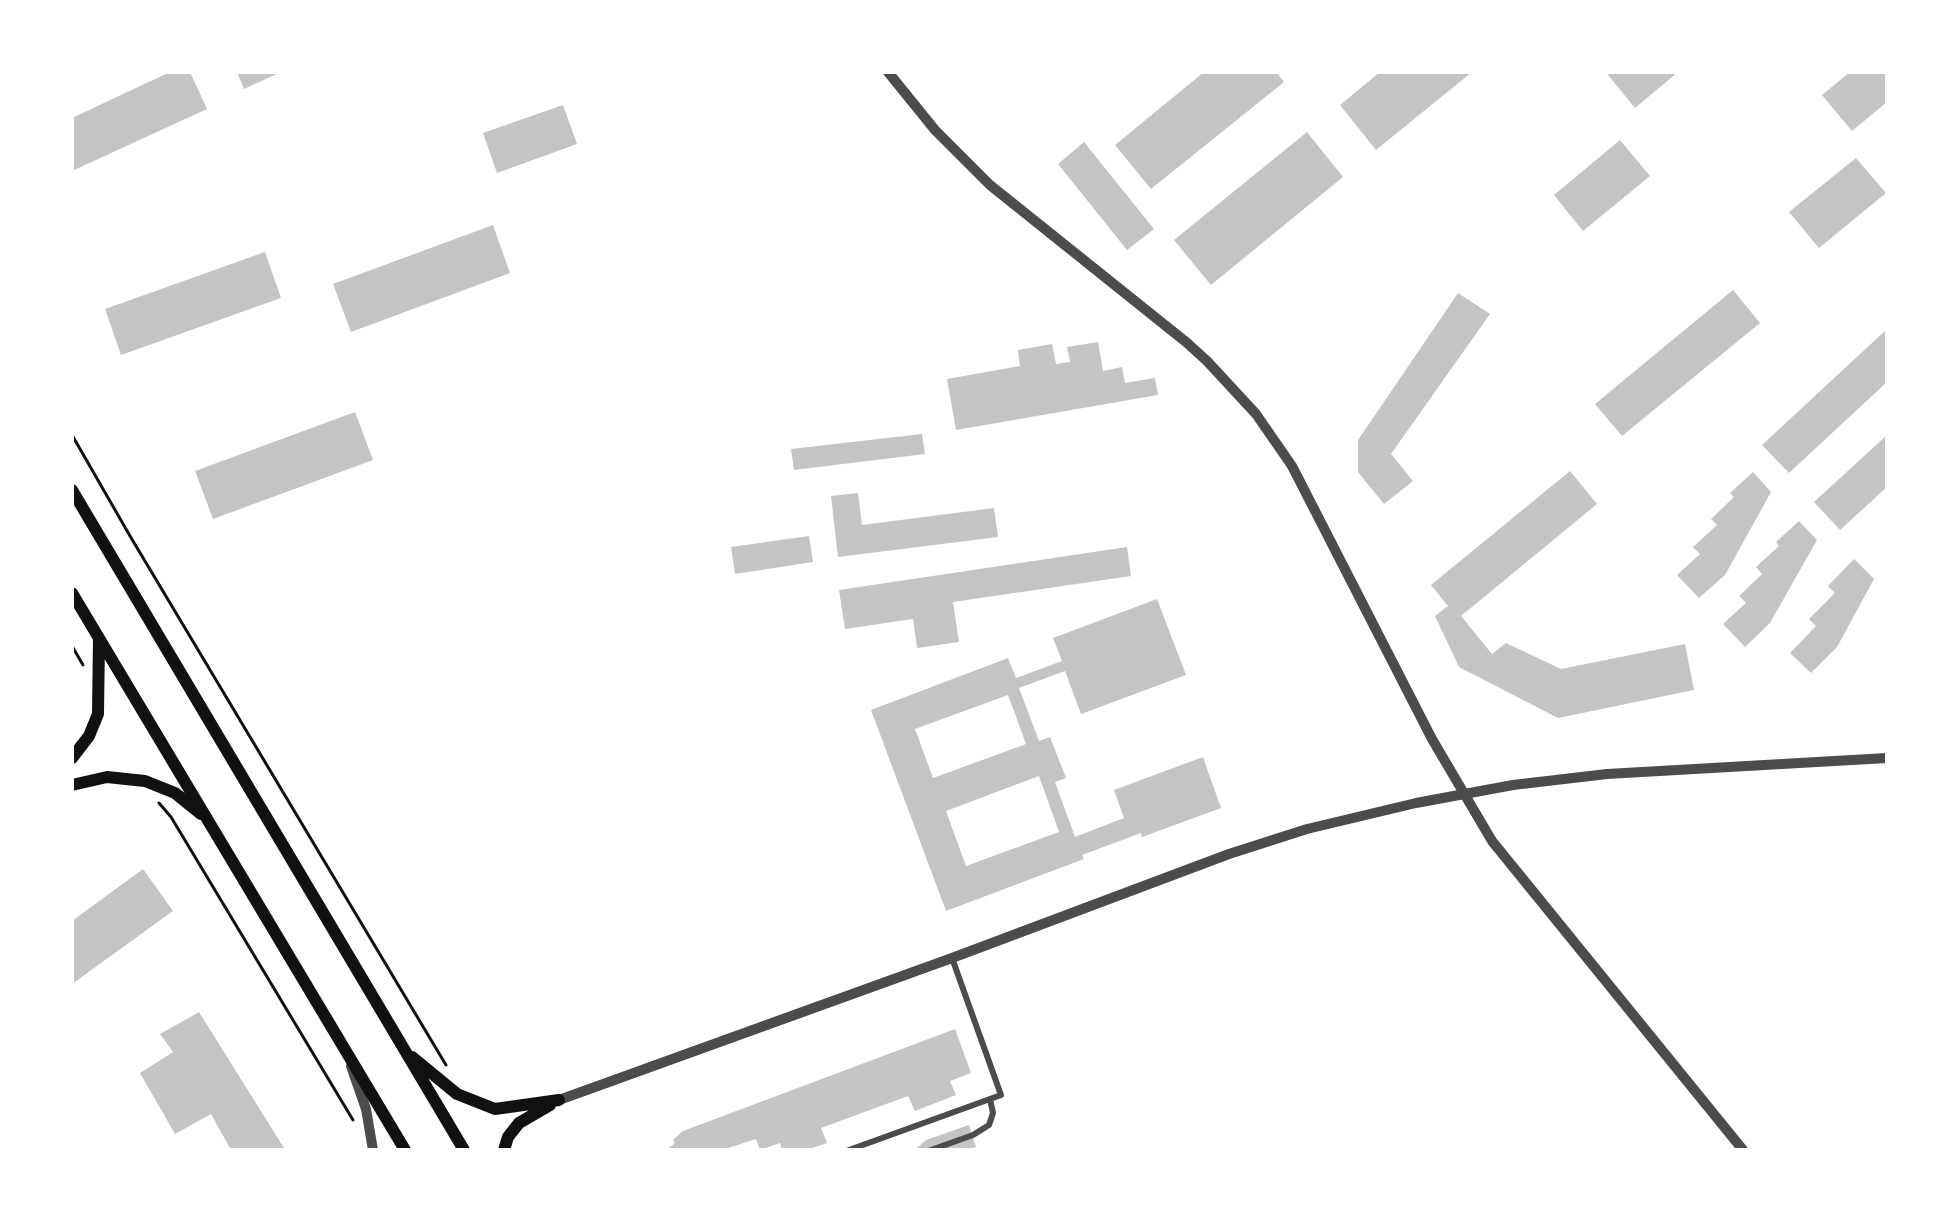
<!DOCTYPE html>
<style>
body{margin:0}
#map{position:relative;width:1959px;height:1222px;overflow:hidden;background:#fff;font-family:"Fira Sans Condensed",sans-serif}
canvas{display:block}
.frame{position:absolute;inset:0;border:74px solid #fff;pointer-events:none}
</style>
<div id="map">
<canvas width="1959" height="1222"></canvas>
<div class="frame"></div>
</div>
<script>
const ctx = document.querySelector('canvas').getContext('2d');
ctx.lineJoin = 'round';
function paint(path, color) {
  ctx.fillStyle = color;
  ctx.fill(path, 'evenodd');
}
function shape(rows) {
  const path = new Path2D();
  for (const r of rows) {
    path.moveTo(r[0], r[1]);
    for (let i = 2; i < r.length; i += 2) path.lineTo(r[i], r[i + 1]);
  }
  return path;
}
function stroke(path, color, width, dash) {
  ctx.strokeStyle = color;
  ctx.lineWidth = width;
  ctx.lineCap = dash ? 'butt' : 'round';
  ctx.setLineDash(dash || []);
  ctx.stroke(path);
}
const building = shape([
 [170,72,190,72,207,109,72,171,72,118],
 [237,72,281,72,244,89],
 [1204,72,1276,72,1284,82,1151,189,1115,145],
 [1380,72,1472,72,1376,150,1340,105],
 [1612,72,1678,72,1635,108,1608,75],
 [1850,72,1887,72,1887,102,1852,131,1822,95],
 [563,105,577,144,497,173,483,133],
 [1307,132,1343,177,1211,285,1174,240],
 [1620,140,1650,176,1583,231,1554,195],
 [1084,142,1154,229,1127,250,1058,164],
 [1856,158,1886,193,1819,248,1789,212],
 [493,225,510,273,351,332,333,284],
 [265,252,281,298,121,355,105,309],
 [1733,290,1760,323,1622,436,1595,404],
 [1458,293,1490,314,1391,454,1413,481,1384,504,1358,472,1358,440],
 [1887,329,1887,382,1789,473,1762,445],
 [1098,342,1103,371,1122,367,1125,383,1155,378,1158,395,956,430,947,379,1020,366,1018,350,1052,344,1056,364,1070,362,1067,347],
 [355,412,373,460,213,519,195,471],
 [922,434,925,454,794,470,791,449],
 [1887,435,1887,487,1840,530,1814,502],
 [1570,471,1597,504,1461,616,1492,654,1506,643,1561,669,1685,644,1694,690,1558,718,1459,667,1435,616,1448,606,1431,585],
 [1753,472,1771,492,1725,575,1699,598,1677,575,1700,554,1693,547,1717,525,1711,519,1734,497,1730,493],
 [858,493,862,525,994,508,998,537,838,557,831,496],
 [1799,521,1817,540,1770,623,1745,647,1723,624,1746,603,1739,596,1762,574,1756,567,1779,546,1776,542],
 [809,536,813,562,735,574,731,547],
 [1127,547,1131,576,953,602,959,642,917,648,913,619,845,629,839,590],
 [1854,559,1874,579,1837,647,1811,673,1790,653,1816,626,1809,619,1835,593,1828,586],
 [1157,599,1186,675,1081,714,1065,671,1019,688,1039,741,1050,737,1066,778,1055,782,1075,837,1124,818,1114,790,1203,757,1221,808,1142,837,1141,833,1082,855,1084,859,946,911,871,710,1008,658,1016,678,1062,661,1053,638],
 [1008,695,1026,744,933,778,915,729],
 [1039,776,1059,832,966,866,946,811],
 [143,869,173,911,72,984,72,921],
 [199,1012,284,1148,280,1150,231,1150,211,1114,175,1134,140,1073,173,1052,160,1034],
 [955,1029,971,1073,950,1081,956,1095,915,1111,908,1096,821,1128,827,1143,807,1150,782,1150,780,1143,760,1150,756,1139,722,1150,667,1150,675,1143,673,1140,683,1131],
 [969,1125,976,1147,966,1150,915,1150,926,1140]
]);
const path = shape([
 [72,435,130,536,446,1065],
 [72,646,83,665],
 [159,803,171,817,353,1120]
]);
const minor = shape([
 [849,1150,1001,1095,952,958],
 [931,1150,973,1135,989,1125,993,1113,990,1099]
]);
const tertiary = shape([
 [888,72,935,130,990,185,1186,342,1207,361,1256,414,1292,466,1432,739,1492,841,1743,1150],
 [351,1066,366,1109,373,1150],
 [559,1100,952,958,1229,854,1307,829,1416,803,1513,785,1607,774,1887,758]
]);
const secondary = shape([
 [72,490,464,1150],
 [72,593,405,1150],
 [72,758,89,736,98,714,99,639],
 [72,785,107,777,145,781,175,793,201,814],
 [412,1057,457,1094,495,1109,559,1100],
 [504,1150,508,1137,519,1123,550,1105]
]);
paint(building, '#c4c4c4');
stroke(path, '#111', 3);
stroke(minor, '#4c4c4c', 6);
stroke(tertiary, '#4c4c4c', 10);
stroke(secondary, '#111', 12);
</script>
